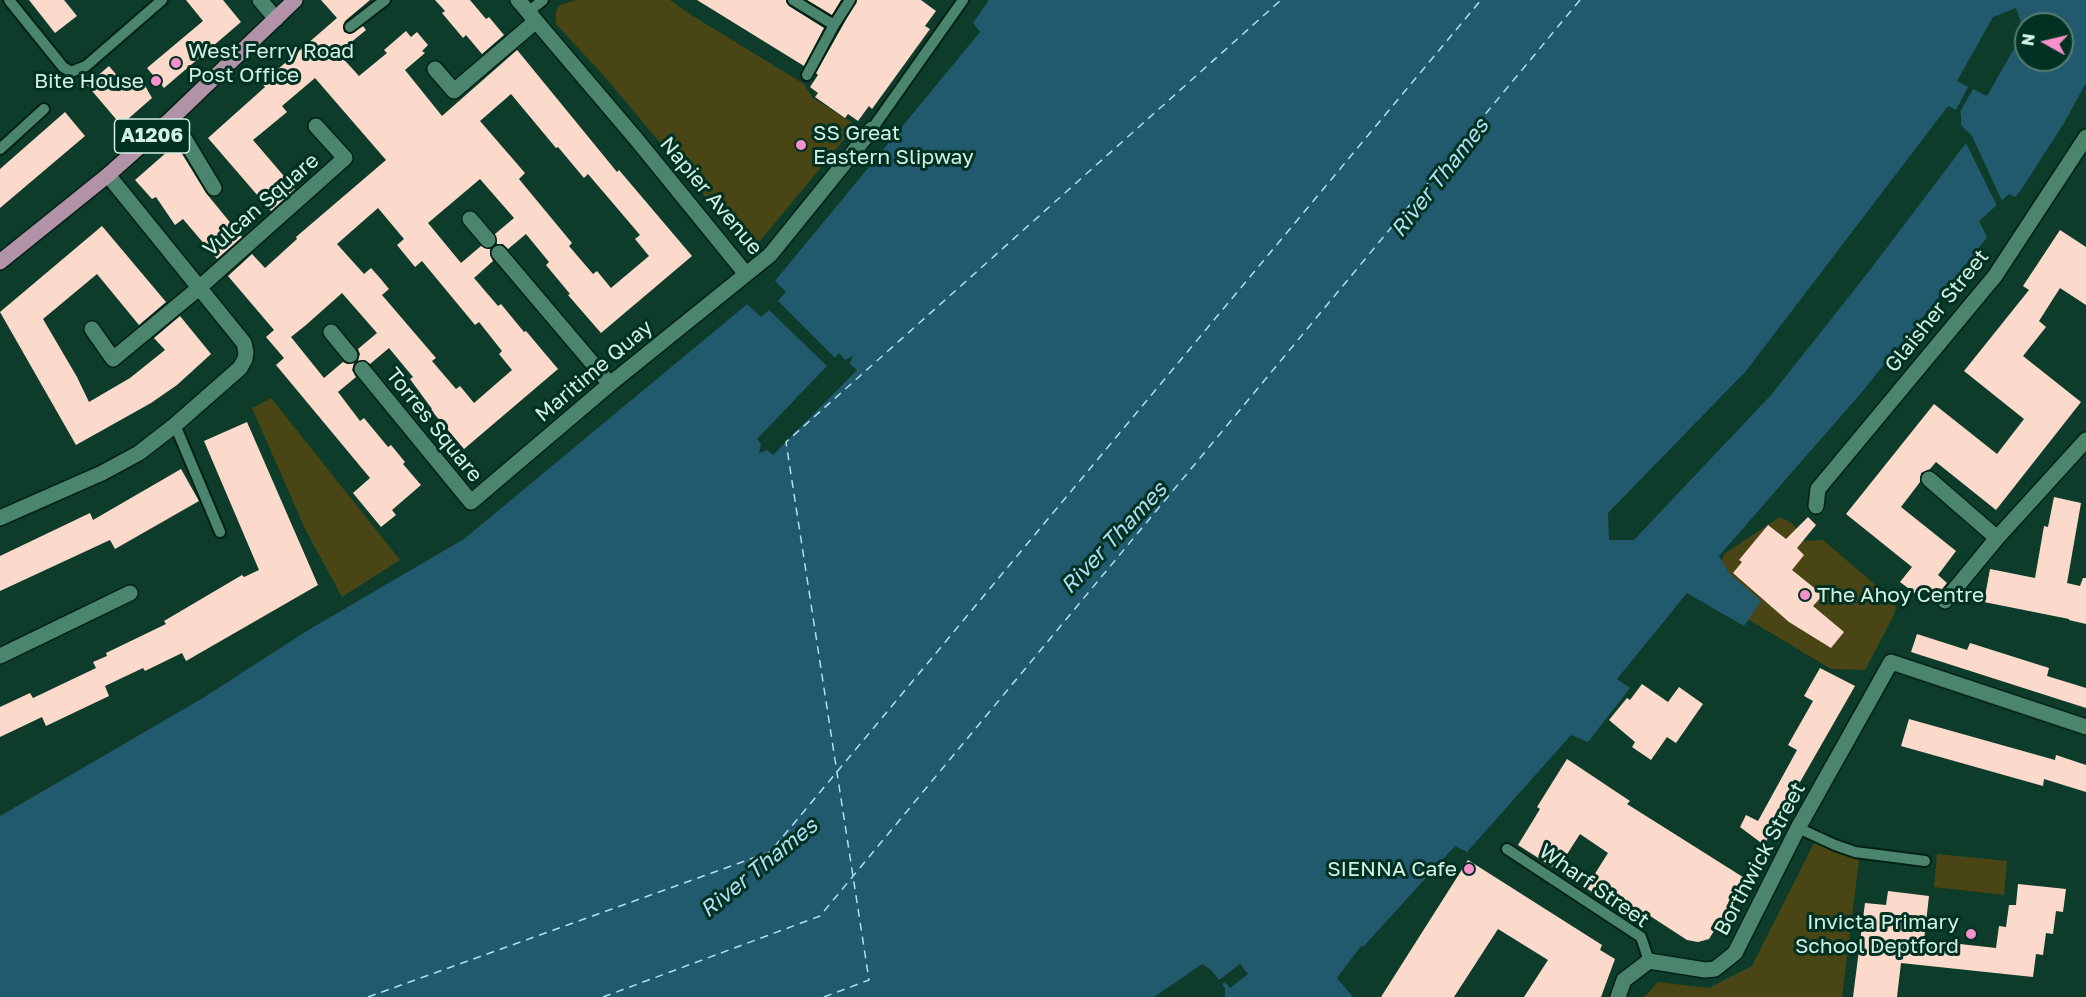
<!DOCTYPE html>
<style>
body{margin:0}
#map{position:relative;width:2086px;height:997px;overflow:hidden;background:#0e3c2b;font-family:"Golos Text",sans-serif}
canvas{display:block}
.north{position:absolute;left:2014px;top:12px;width:60px;height:60px;box-sizing:border-box;background:#013122;border:2px solid #557d6f;border-radius:50%;rotate:278deg;font-size:16px;font-weight:700;line-height:24px;text-align:center;color:#d3f0e2}
.north::after{content:'';display:block;margin:auto;width:21px;height:27px;background:#f890cc;clip-path:polygon(50% 0,100% 100%,50% 72%,0 100%)}
</style>
<div id="map">
<canvas width="2086" height="997"></canvas>
<div class="north">N</div>
</div>
<script>
const ctx = document.querySelector('canvas').getContext('2d');
ctx.lineJoin = 'round';
function paint(path, color) {
  ctx.fillStyle = color;
  ctx.fill(path, 'evenodd');
}
function shape(rows) {
  const path = new Path2D();
  for (const r of rows) {
    path.moveTo(r[0], r[1]);
    for (let i = 2; i < r.length; i += 2) path.lineTo(r[i], r[i + 1]);
  }
  return path;
}
function stroke(path, color, width, dash) {
  ctx.strokeStyle = color;
  ctx.lineWidth = width;
  ctx.lineCap = dash ? 'butt' : 'round';
  ctx.setLineDash(dash || []);
  ctx.stroke(path);
}
function write(font, color, halo, rows, align = 'center') {
  ctx.font = font + ' "Golos Text",sans-serif';
  ctx.lineWidth = 6;
  ctx.setLineDash([]);
  ctx.textBaseline = 'middle';
  ctx.strokeStyle = halo;
  ctx.fillStyle = color;
  for (const [text, x, y, turn = 0] of rows) {
    ctx.save();
    ctx.translate(x, y);
    ctx.rotate((+turn || 0) * Math.PI / 180);
    ctx.textAlign = isNaN(turn) ? turn : align;
    if (halo) ctx.strokeText(text, 0, 0);
    ctx.fillText(text, 0, 0);
    ctx.restore();
  }
}
const green = shape([
 [576,0,670,0,688,13,804,84,813,98,856,125,760,241,741,239,604,76,556,24,556,11,560,5],
 [271,398,400,560,342,597,306,531,252,408],
 [1780,517,1792,523,1805,541,1823,540,1892,599,1896,608,1892,619,1865,670,1831,669,1741,615,1712,584,1724,554],
 [1814,843,1859,860,1842,997,1644,997,1658,982,1709,988,1752,966],
 [1937,854,2007,861,2004,895,1934,887]
]);
const water = shape([
 [989,0,2086,0,2086,83,2064,123,2021,190,2015,197,2009,194,1979,221,1987,237,1979,248,1861,393,1719,556,1729,573,1761,601,1744,626,1687,593,1617,679,1630,688,1588,742,1571,735,1467,852,1455,846,1363,947,1361,946,1337,978,1353,997,0,997,0,816,203,698,305,632,464,539,775,281,980,32,973,23],
 [2026,24,2062,24,2062,60,2026,60]
]);
const pier = shape([
 [2016,8,2024,31,1987,96,1973,89,1960,112,1961,114,1961,125,1972,136,2002,201,1997,206,1966,143,1870,270,1771,395,1634,540,1609,540,1608,513,1746,371,1948,106,1956,110,1968,87,1957,81,1993,17],
 [775,281,786,292,778,301,835,358,839,353,845,360,853,356,850,364,857,370,773,455,767,450,759,453,761,444,757,439,827,366,769,310,761,317,747,304],
 [1202,964,1211,970,1219,980,1240,964,1248,974,1230,988,1225,982,1222,984,1225,988,1225,997,1154,997]
]);
const ferry = shape([
 [368,997,770,852,1481,0],
 [603,997,820,916,1580,0],
 [824,997,869,980,786,442,1281,0]
]);
const building = shape([
 [29,0,64,0,77,16,55,33],
 [186,0,223,0,241,22,164,88,147,68,203,21],
 [321,0,370,0,345,21,343,27,344,32,350,34,363,26,366,30,338,53,359,76,387,53,384,50,406,31,411,37,417,32,428,45,422,51,425,53,405,70,442,116,517,50,518,51,617,172,619,170,692,256,601,333,568,295,570,294,546,265,549,262,526,234,508,249,503,244,497,244,495,234,514,218,480,179,428,223,461,263,481,246,490,249,490,255,493,261,474,278,498,306,501,304,524,332,526,331,558,369,464,449,431,410,432,409,410,379,413,377,389,348,370,364,365,360,358,361,360,354,358,349,377,333,342,293,306,325,291,337,324,378,343,362,347,364,354,363,352,370,356,377,338,392,360,421,364,418,388,447,391,445,405,462,403,464,421,485,392,510,396,515,381,527,353,493,370,478,276,365,284,358,266,337,274,330,228,276,252,254,265,268,297,239,296,237,386,160,315,78,282,106,287,112,253,140,295,189,271,211,208,138,265,87,262,83,337,18],
 [511,94,556,148,558,147,584,178,588,174,640,235,635,239,649,256,611,288,597,271,593,274,569,246,572,243,519,179,525,173,480,121],
 [378,208,404,239,397,245,415,267,422,261,475,325,479,322,502,351,499,354,512,370,474,403,460,386,456,389,432,361,436,358,382,295,389,289,380,278,371,268,364,274,337,244],
 [435,0,470,0,486,19,489,17,504,35,482,54,466,35,463,38,442,13,445,11],
 [697,0,786,0,789,6,824,28,804,66],
 [807,0,841,0,832,15],
 [857,0,921,0,936,11,925,26,930,29,872,109,869,106,858,121,848,114,845,118,815,97,818,93,810,87,818,75,816,73],
 [109,66,126,86,139,75,152,98,121,125,87,85],
 [65,112,85,136,0,208,0,169],
 [176,144,206,193,242,237,217,259,183,219,175,225,156,197,152,199,135,180],
 [102,226,166,302,139,325,97,274,43,319,77,377,89,402,130,378,165,350,154,338,180,316,211,354,177,385,151,403,76,445,0,312],
 [2060,230,2086,247,2086,305,2060,288,2039,321,2046,327,2023,356,2081,402,1996,510,1936,462,1930,469,1921,473,1920,482,1901,507,1956,551,1938,575,1947,583,1938,594,1928,586,1920,597,1900,582,1912,567,1846,514,1934,404,1997,454,2024,419,1964,371,2029,290,2023,286],
 [247,422,318,585,186,661,182,653,145,671,143,668,105,686,109,696,46,726,42,717,0,737,0,707,30,693,33,698,96,668,93,662,107,656,106,653,166,624,164,621,242,575,244,577,259,570,204,441],
 [181,469,199,501,115,549,110,540,0,591,0,556,90,513,93,520],
 [2054,497,2081,503,2067,583,2080,586,2083,578,2086,578,2086,624,2069,620,2069,619,1984,602,1990,569,2035,578,2044,526,2048,527],
 [1808,517,1816,525,1797,548,1804,555,1792,570,1823,595,1813,606,1844,632,1831,648,1789,622,1733,573,1742,562,1739,560,1768,525,1786,539],
 [1917,634,1967,650,1970,643,2049,668,2047,676,2086,688,2086,708,1911,652],
 [1820,668,1855,686,1764,845,1740,827,1746,815,1758,821,1797,750,1788,745,1813,701,1804,696],
 [1642,684,1668,702,1679,687,1703,704,1676,743,1667,737,1651,760,1632,747,1635,742,1609,720,1627,698,1630,700],
 [1909,719,2055,760,2056,755,2086,765,2086,792,2044,779,2043,786,1901,746],
 [1567,759,1630,801,1627,804,1746,879,1709,939,1698,942,1687,940,1644,912,1638,921,1586,888,1608,853,1580,834,1557,870,1518,845,1540,809,1537,807],
 [1468,860,1602,945,1600,950,1615,959,1601,997,1524,997,1548,960,1498,929,1454,997,1381,997],
 [2018,884,2066,889,2063,912,2056,911,2053,934,2046,933,2043,955,2036,954,2033,977,1901,963,1897,997,1853,997,1865,903,1886,905,1888,891,1929,896,1924,940,1996,948,1999,926,2006,927,2009,905,2016,905]
]);
const lane = shape([
 [9,0,63,67,71,72,86,66,162,0],
 [793,0,834,25],
 [528,12,543,0],
 [350,27,385,0],
 [807,75,834,25,850,0],
 [872,129,963,0],
 [0,149,44,109],
 [175,425,220,532],
 [1798,828,1835,845,1855,852,1925,861],
 [1507,849,1641,937,1649,961]
]);
const street = shape([
 [260,0,276,19],
 [518,0,637,140,746,274],
 [435,69,454,91,536,21],
 [172,118,214,188],
 [470,219,488,240],
 [499,253,610,384],
 [92,329,113,359,199,288,345,158,316,126],
 [331,332,350,355],
 [362,369,471,502,610,384,770,255,872,129],
 [1929,479,1997,538],
 [1816,506,1818,489,1995,276,2086,137],
 [0,518,102,473,139,453,175,425,240,368,245,359,246,352,244,343,108,175],
 [1945,601,1997,538,2086,440],
 [0,656,130,593],
 [1618,997,1624,980,1649,961,1705,970,1715,969,1735,953,1798,828,1891,662,2086,727]
]);
const primary = shape([
 [0,262,108,175,172,118,295,0]
]);
const markers = [
 [176,63,6,"#f890cc"],
 [156,81,6,"#f890cc"],
 [801,145,6,"#f890cc"],
 [1805,595,6,"#f890cc"],
 [1469,869,6,"#f890cc"],
 [1971,934,6,"#f890cc"]
];
const shields = [
 [152,136,75]
];
const shieldNames = [
 ["A1206",152,136]
];
const poiNames = [
 ["West Ferry Road",188,51],
 ["Post Office",188,75],
 ["Bite House",144,81,"right"],
 ["SS Great",813,133],
 ["Eastern Slipway",813,157],
 ["The Ahoy Centre",1817,595],
 ["SIENNA Cafe",1457,869,"right"],
 ["Invicta Primary",1959,922,"right"],
 ["School Deptford",1959,946,"right"]
];
const streetNames = [
 ["Napier Avenue",711,196,50],
 ["Vulcan Square",261,205,-41],
 ["Glaisher Street",1937,311,-51],
 ["Maritime Quay",594,371,-40],
 ["Torres Square",434,425,51],
 ["Borthwick Street",1760,859,-62],
 ["Wharf Street",1594,886,35]
];
const waterNames = [
 ["River Thames",1440,178,-52],
 ["River Thames",1114,538,-47],
 ["River Thames",759,868,-39]
];
paint(green, '#494515');
paint(water, '#21596d');
paint(pier, '#0e3c2b');
stroke(ferry, '#afdff2', 1.5, [8, 6]);
paint(building, '#fcdacb');
stroke(lane, '#022115', 14);
stroke(street, '#022115', 18);
stroke(primary, '#022115', 18);
stroke(lane, '#4c856d', 10);
stroke(street, '#4c856d', 15);
stroke(primary, '#b192a7', 15);
for (const [x, y, r, color] of markers) {
  const dot = new Path2D();
  dot.arc(x, y, r, 0, 2 * Math.PI);
  ctx.fillStyle = color;
  ctx.fill(dot);
  stroke(dot, '#013122', 2);
}
for (const [x, y, w] of shields) {
  const box = new Path2D();
  box.roundRect(x - w / 2, y - 17, w, 34, 4.5);
  ctx.fillStyle = '#013122';
  ctx.fill(box);
  stroke(box, '#d3f0e2', 1.5);
}
write('bold 20px', '#d3f0e2', null, shieldNames);
write('21px', '#d3f0e2', '#013122', poiNames, 'left');
write('21px', '#d3f0e2', '#013122', streetNames);
write('italic 22px', '#afdff2', '#013122', waterNames);
</script>
